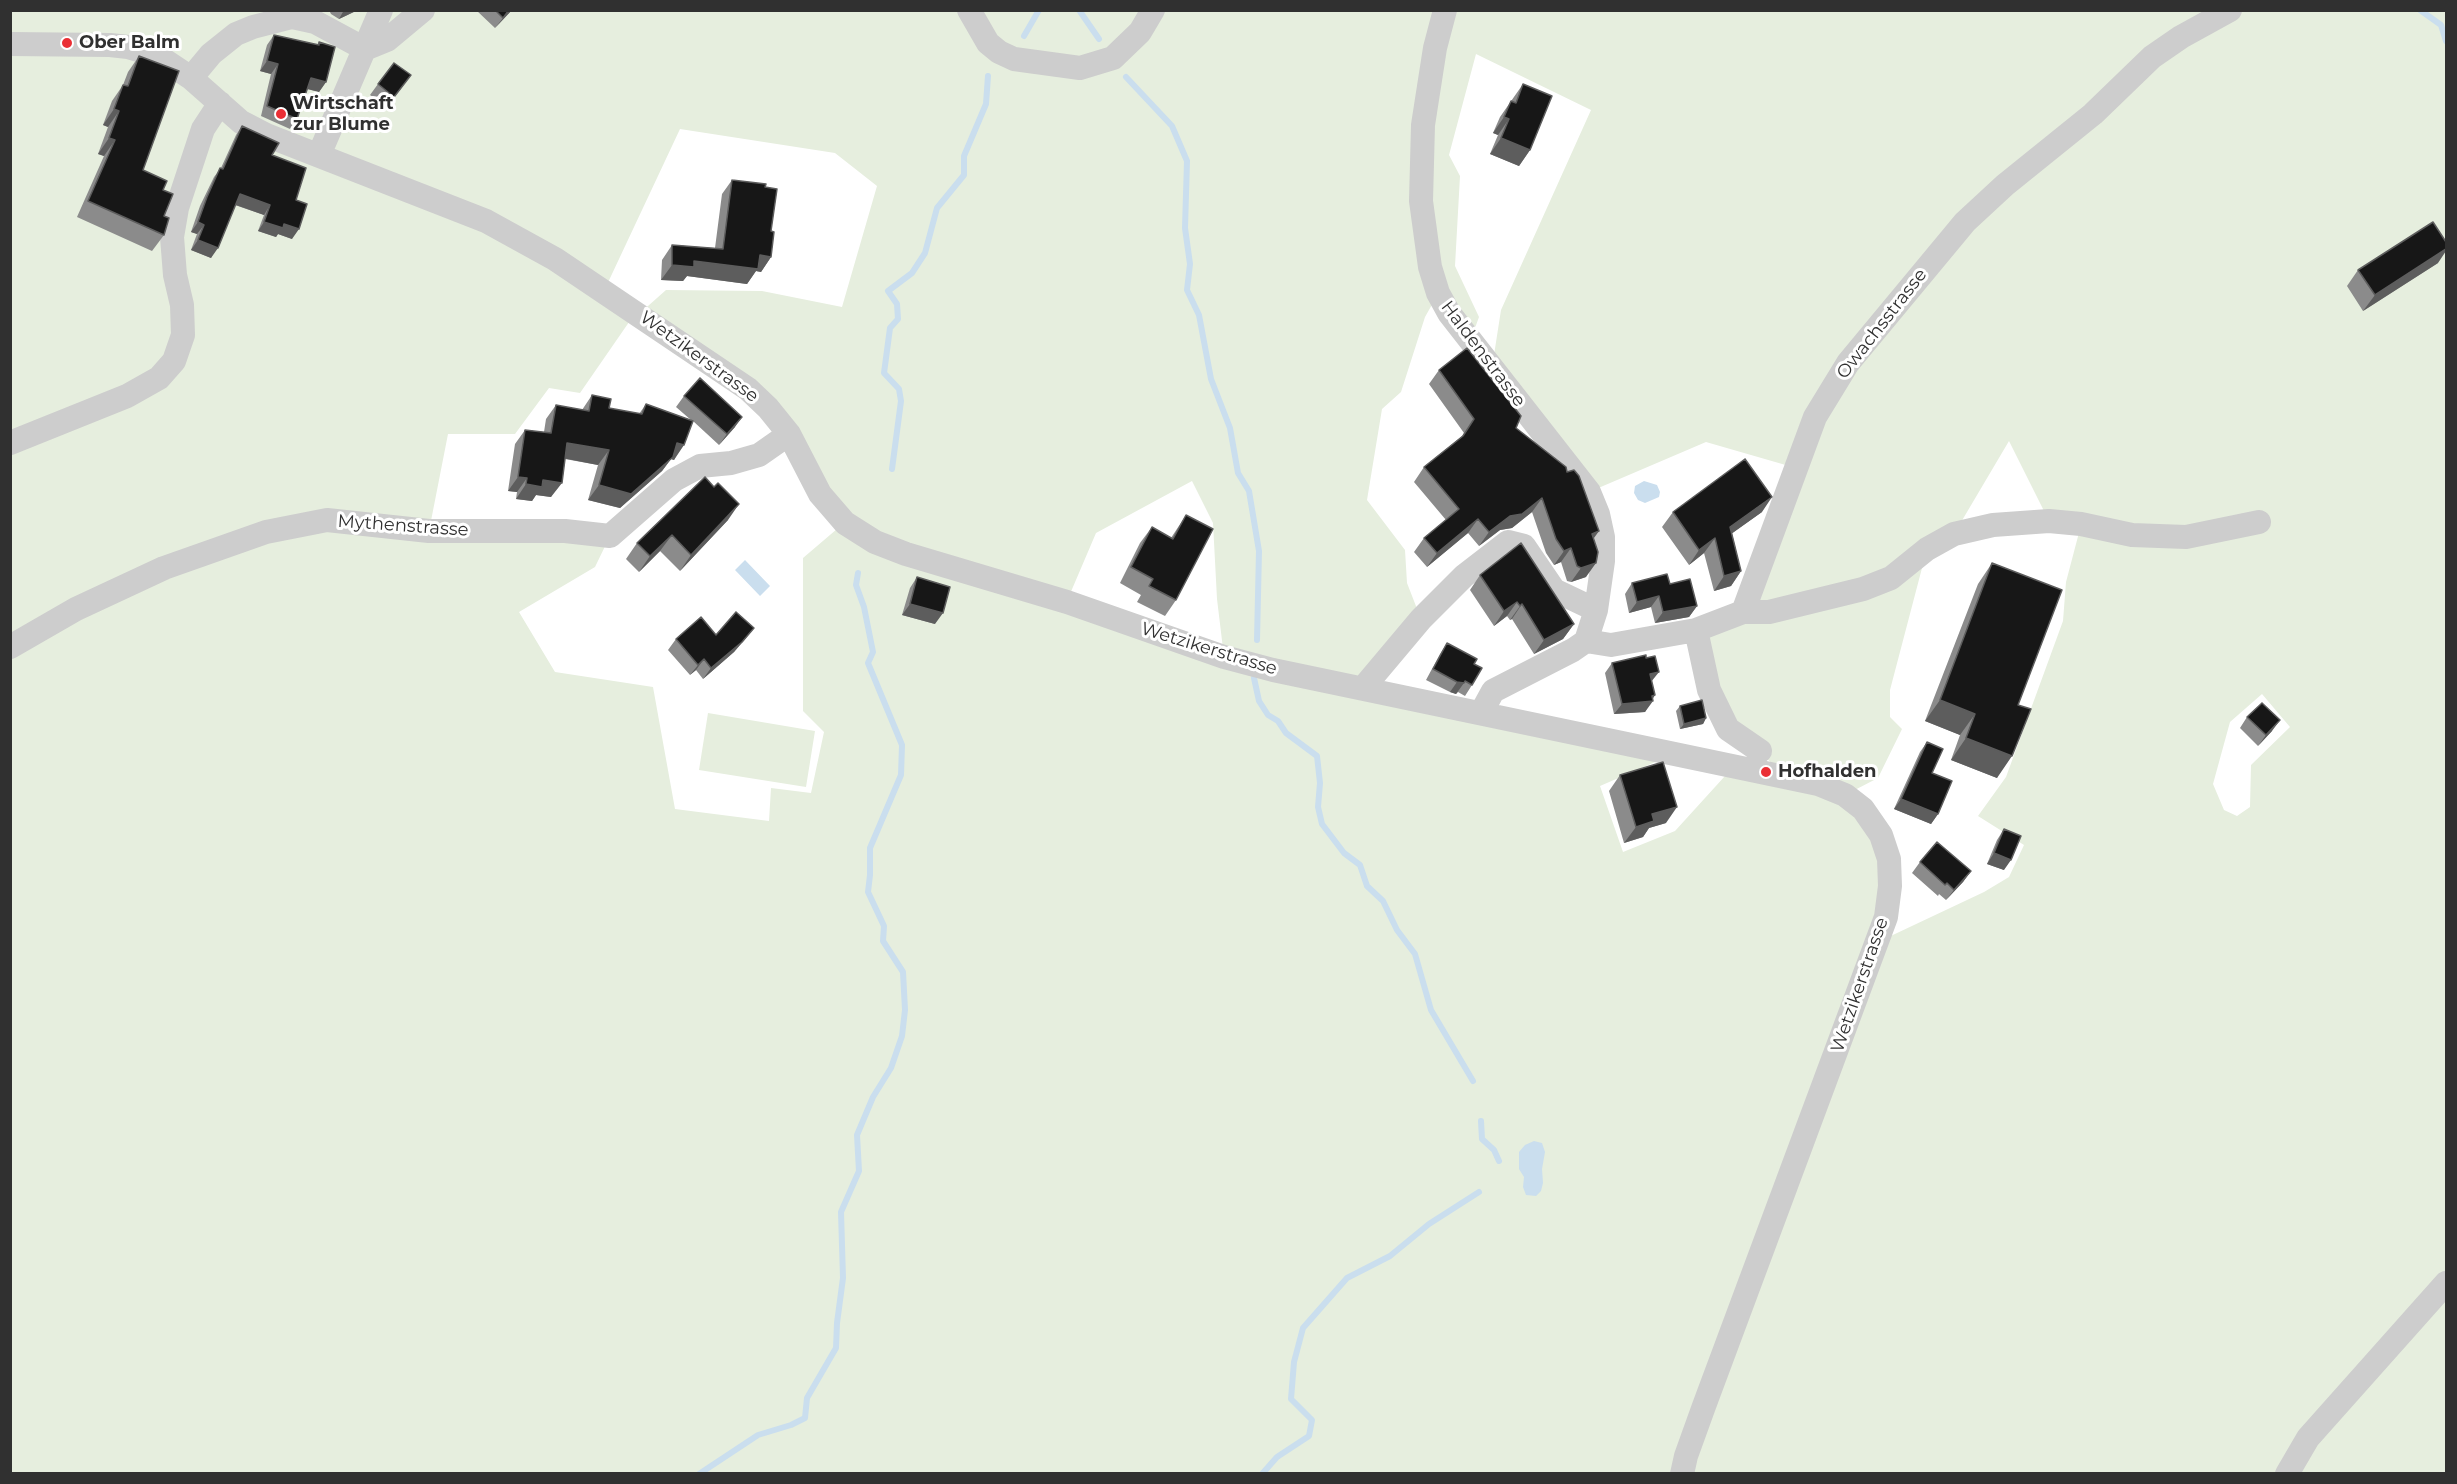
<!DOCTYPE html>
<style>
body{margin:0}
#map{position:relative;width:2457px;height:1484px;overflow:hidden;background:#fff;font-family:Montserrat,sans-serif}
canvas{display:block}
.frame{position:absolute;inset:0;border:12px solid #303030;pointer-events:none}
</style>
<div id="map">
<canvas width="2457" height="1484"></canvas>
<div class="frame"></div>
</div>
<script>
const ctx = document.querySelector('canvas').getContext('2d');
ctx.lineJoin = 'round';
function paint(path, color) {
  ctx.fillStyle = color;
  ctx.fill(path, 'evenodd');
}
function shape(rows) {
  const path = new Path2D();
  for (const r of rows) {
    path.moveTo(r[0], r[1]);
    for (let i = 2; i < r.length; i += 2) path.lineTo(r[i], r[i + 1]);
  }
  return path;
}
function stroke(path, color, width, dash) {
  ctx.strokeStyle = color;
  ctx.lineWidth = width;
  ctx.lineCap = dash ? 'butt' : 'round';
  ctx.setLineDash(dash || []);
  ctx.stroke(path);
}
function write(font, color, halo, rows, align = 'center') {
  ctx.font = font + ' Montserrat,sans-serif';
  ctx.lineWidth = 6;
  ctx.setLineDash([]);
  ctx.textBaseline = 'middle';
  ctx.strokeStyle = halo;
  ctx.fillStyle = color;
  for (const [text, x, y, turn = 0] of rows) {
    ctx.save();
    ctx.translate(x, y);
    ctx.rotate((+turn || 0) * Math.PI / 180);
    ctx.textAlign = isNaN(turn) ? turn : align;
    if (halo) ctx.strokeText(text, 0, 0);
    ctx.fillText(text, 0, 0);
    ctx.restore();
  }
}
const green = shape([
 [10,11,2446,11,2446,1473,11,1473],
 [1476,54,1591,110,1501,310,1494,355,1589,492,1706,442,1796,468,1727,620,1696,630,1728,729,1760,751,1771,763,1735,765,1675,831,1623,852,1600,786,1676,753,1364,688,1421,619,1407,583,1405,550,1367,500,1382,409,1401,392,1425,317,1438,294,1475,328,1479,317,1455,266,1460,176,1449,155],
 [680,129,835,153,877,186,842,307,762,291,666,290,639,314,789,434,844,523,803,558,803,711,824,732,811,793,771,788,769,821,675,809,653,687,555,672,519,612,595,567,610,536,429,531,448,434,515,434,549,388,580,393,636,312,604,291],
 [2009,441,2049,521,2081,525,2066,582,2063,621,2006,777,1978,816,2024,845,2009,877,1984,892,1878,942,1881,835,1845,795,1878,778,1902,729,1890,717,1890,690,1927,549,1954,534],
 [1192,481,1213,523,1217,599,1224,657,1067,601,1096,533],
 [2262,694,2290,727,2251,765,2250,807,2237,816,2224,810,2213,784,2230,722],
 [708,713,815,731,806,787,699,770]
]);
const water = shape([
 [1644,481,1657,485,1660,492,1659,497,1645,503,1638,500,1634,493,1635,486],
 [745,560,770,586,760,596,735,570],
 [1534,1141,1542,1143,1545,1152,1542,1169,1543,1183,1541,1191,1536,1196,1526,1195,1523,1187,1524,1177,1519,1169,1519,1152,1525,1145]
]);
const stream = shape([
 [1079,10,1099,39],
 [2420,10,2441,25,2446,41],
 [1024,36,1039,10],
 [1126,77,1172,126,1187,161,1185,228,1190,264,1187,290,1199,315,1211,379,1230,428,1238,473,1249,491,1259,551,1257,640],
 [892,469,901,401,899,389,884,373,890,328,898,319,897,304,888,291,912,273,925,253,937,208,964,175,964,156,986,104,988,76],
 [1254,678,1259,701,1268,715,1278,721,1286,733,1317,756,1320,783,1318,807,1322,824,1344,853,1360,865,1367,886,1383,901,1397,930,1415,954,1431,1010,1473,1081],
 [1481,1121,1482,1139,1494,1150,1499,1161],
 [699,1474,758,1435,791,1425,805,1418,807,1398,836,1348,837,1323,843,1278,841,1212,859,1171,857,1135,873,1097,891,1068,902,1036,905,1010,903,972,883,941,884,926,868,892,870,875,870,848,901,775,902,745,868,663,873,652,864,607,856,585,858,573],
 [1262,1474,1277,1457,1309,1436,1312,1420,1291,1399,1294,1362,1303,1328,1347,1278,1390,1256,1429,1224,1479,1192]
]);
const minor = shape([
 [969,10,988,43,999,52,1014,59,1080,68,1113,58,1140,32,1153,10],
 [1445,10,1435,48,1423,125,1421,201,1430,267,1438,293,1449,313,1589,492,1598,514,1603,537,1603,561,1596,610,1586,641],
 [10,44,110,45,128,47,158,56,191,78,241,122,266,135,486,221,555,259,748,389,768,408,789,434,820,494,845,523,875,542,906,554,1067,602,1224,657,1273,670,1818,784,1845,795,1863,809,1881,835,1889,859,1890,886,1886,917,1704,1406,1686,1456,1682,1474],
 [191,78,211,54,236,34,253,27,292,17,315,22,365,49,387,40,423,10],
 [319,155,381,10],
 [10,443,127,396,159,378,174,361,183,335,182,305,175,275,172,237,177,208,203,129,220,103],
 [1743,612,1769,612,1863,589,1891,578,1927,549,1954,534,1993,525,2049,521,2081,524,2132,535,2186,537,2259,522],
 [1696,630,1709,690,1728,729,1760,751],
 [10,647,76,609,164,568,266,532,327,520,429,531,565,531,610,536,674,480,700,466,731,463,759,455,789,434],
 [1363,688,1421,619,1464,576,1508,542,1524,546,1554,590,1596,610],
 [1481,713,1493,691,1573,650,1586,641,1611,645,1696,630,1743,612,1815,417,1848,363,1965,222,2005,185,2093,114,2152,57,2181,37,2230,10],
 [2287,1474,2308,1438,2446,1283]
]);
const wall = shape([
 [329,10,358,10,339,19,331,14],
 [476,10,512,10,495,28],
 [274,35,317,45,319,42,326,82,319,92,307,89,297,119,290,129,261,116,271,74,260,71,267,45],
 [139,56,143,170,163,190,164,235,152,251,77,217,104,156,98,154,108,127,103,125,112,101,123,85,128,72],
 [411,75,387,107,370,95,378,84],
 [1523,84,1530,150,1519,166,1490,154,1498,135,1493,133,1500,117],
 [242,126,272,155,296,200,292,239,278,234,276,237,258,231,264,215,235,205,211,258,191,250,197,234,191,232,200,206,214,177,221,168,236,135],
 [732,180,765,187,771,231,771,257,761,272,756,271,747,284,687,276,683,281,661,280,662,260,672,245,715,248,722,194],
 [2438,263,2363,311,2347,286,2358,270],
 [1439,370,1516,428,1593,539,1586,577,1571,582,1567,581,1561,562,1554,565,1546,553,1532,512,1512,528,1500,530,1479,546,1468,533,1427,567,1414,552,1424,538,1446,520,1414,482,1424,467,1462,436,1464,433,1429,384],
 [592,395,609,408,639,414,646,404,691,420,676,407,684,396,735,427,719,445,693,421,674,460,671,459,662,471,620,508,588,500,598,465,565,459,551,497,536,495,532,501,516,499,517,492,508,491,515,444,525,430,544,432,546,419,556,405,582,410],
 [714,487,728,520,680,571,660,551,639,572,626,559,637,543],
 [1673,512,1762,512,1732,533,1741,571,1731,586,1714,591,1704,553,1689,565,1662,527],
 [1186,515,1176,600,1165,616,1137,602,1141,595,1120,583,1140,543,1152,527,1171,538],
 [1992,563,2018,705,1997,778,1951,760,1960,735,1925,721,1978,584],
 [1480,575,1574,624,1563,639,1534,654,1512,619,1510,620,1507,616,1494,626,1470,590],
 [917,577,935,624,902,615,910,588],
 [1632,583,1670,584,1697,606,1689,617,1655,623,1651,607,1629,613,1625,594],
 [716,635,746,638,734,652,703,679,696,670,690,675,668,650,676,639],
 [1447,643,1474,664,1472,685,1465,696,1458,692,1456,694,1450,692,1426,680,1440,654],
 [1612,663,1652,681,1652,699,1645,712,1614,714,1605,673],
 [1680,706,1706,718,1703,724,1680,729,1676,711],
 [2247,717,2272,731,2258,746,2240,728],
 [1927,742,1938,814,1931,824,1894,809,1920,752],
 [1620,775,1666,823,1649,828,1643,837,1624,843,1609,791],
 [2004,829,2004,870,1987,864,1997,840],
 [1920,862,1971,871,1963,882,1946,900,1939,894,1938,896,1912,873]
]);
const shadedWall = shape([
 [344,10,358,10,339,19],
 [509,10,512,10,495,28,503,18],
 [267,61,278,64,271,74,260,71],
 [311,78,326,82,319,92,304,88],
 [114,109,119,111,108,127,103,125],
 [1504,117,1509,119,1498,135,1493,133],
 [109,138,115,140,104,156,98,154],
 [1501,138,1530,150,1519,166,1490,154],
 [240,194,270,205,264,215,233,204],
 [198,222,204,225,197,234,191,232],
 [264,222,284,224,299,229,292,239,278,234,276,237,258,231],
 [198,240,218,248,211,258,191,250],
 [2446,249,2446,251,2438,263,2363,311,2375,295],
 [760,255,771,257,761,272,756,271,747,284,687,276,683,281,661,280,672,265,694,261],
 [742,417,735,427,719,445,727,434],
 [567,443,609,450,598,465,557,457],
 [677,443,684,445,674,460,671,459,662,471,620,508,588,500,599,485],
 [518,477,527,478,517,492,508,491],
 [543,480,562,483,551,497,536,495,532,501,516,499,526,484],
 [1772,497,1762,512,1720,542,1730,527],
 [1542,498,1532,512,1512,528,1500,530,1479,546,1489,532,1510,516],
 [739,504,728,520,680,571,691,555],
 [1478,519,1468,533,1427,567,1437,553],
 [1599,531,1589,545,1592,534],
 [672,535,660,551,639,572,650,556],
 [1715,538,1704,553,1689,565,1699,550],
 [1571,548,1561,562,1554,565,1564,551],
 [1596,563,1586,577,1571,582,1581,568],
 [1741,571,1731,586,1714,591,1724,576],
 [1659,596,1651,607,1629,613,1637,602],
 [1517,602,1507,616,1494,626,1504,611],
 [910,604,943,613,935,624,902,615],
 [1522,604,1512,619,1510,620,1520,606],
 [1697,606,1689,617,1655,623,1663,612],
 [1574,624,1563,639,1534,654,1544,640],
 [754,628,746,638,734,652,703,679,711,668],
 [704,659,696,670,690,675,698,665],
 [1659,672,1651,682,1650,674],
 [1457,682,1464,683,1456,694,1450,692],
 [1655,695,1651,702,1653,701,1645,712,1614,714,1622,704],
 [1940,700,1975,714,1960,735,1925,721],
 [1706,718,1703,724,1680,729,1684,724],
 [2280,720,2272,731,2258,746,2266,735],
 [1966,738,2012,756,1997,778,1951,760],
 [1901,799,1938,814,1931,824,1894,809],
 [1677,807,1666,823,1649,828,1643,837,1624,843,1636,827,1652,814],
 [1994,853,2011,860,2004,870,1987,864],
 [1971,871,1963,882,1946,900,1954,890]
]);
const building = shape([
 [495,10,509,10,503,18,495,10],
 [274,35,319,45,319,42,335,47,326,82,311,78,297,119,267,106,278,64,267,61,274,35],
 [139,56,179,71,143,170,167,181,163,190,173,194,164,216,169,218,164,235,88,201,115,140,109,138,119,111,114,109,123,85,128,86,139,56],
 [394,63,411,75,394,97,378,84,394,63],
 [1523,84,1552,96,1530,150,1501,138,1509,119,1504,117,1511,101,1516,103,1523,84],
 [242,126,279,143,272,155,306,168,296,200,307,204,299,229,284,224,283,228,264,222,270,205,240,194,218,248,198,240,204,225,198,222,207,197,220,168,223,169,242,126],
 [732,180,766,184,765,187,777,189,771,231,774,232,771,257,760,255,758,269,694,261,694,267,672,265,672,245,723,249,732,180],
 [2433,222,2446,242,2446,249,2375,295,2358,270,2433,222],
 [1467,348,1521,416,1516,428,1566,467,1567,472,1574,470,1579,476,1599,531,1592,534,1598,552,1596,563,1581,568,1577,566,1571,548,1564,551,1556,539,1542,498,1522,514,1510,516,1489,532,1478,519,1437,553,1424,538,1459,509,1424,467,1463,436,1474,419,1439,370,1467,348],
 [700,378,742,417,727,434,684,396,700,378],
 [592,395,611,399,609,408,642,414,646,404,693,421,684,445,677,443,673,457,631,494,599,485,609,450,567,443,562,483,543,480,542,487,526,484,527,478,518,477,525,430,551,433,556,405,589,411,592,395],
 [1745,459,1772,497,1730,527,1741,571,1724,576,1715,538,1699,550,1673,512,1745,459],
 [705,477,714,487,718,483,739,504,691,555,672,535,650,556,637,543,705,477],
 [1186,515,1213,529,1176,600,1149,586,1153,579,1131,567,1152,527,1173,539,1186,515],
 [1521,543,1574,624,1544,640,1522,604,1520,606,1517,602,1504,611,1480,575,1521,543],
 [1992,563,2062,590,2018,705,2031,709,2012,756,1966,738,1975,714,1940,700,1992,563],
 [1667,574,1670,584,1690,579,1697,606,1663,612,1659,596,1637,602,1632,583,1667,574],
 [917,577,950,587,943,613,910,604,917,577],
 [736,612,754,628,742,642,711,668,704,659,698,665,676,639,701,617,716,635,736,612],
 [1447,643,1477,659,1474,664,1482,668,1472,685,1465,681,1464,683,1457,682,1433,669,1447,643],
 [1646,655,1646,658,1655,656,1659,672,1650,674,1655,695,1652,696,1653,701,1622,704,1612,663,1646,655],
 [1702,700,1706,718,1684,724,1680,706,1702,700],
 [2262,703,2280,720,2266,735,2247,717,2262,703],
 [1927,742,1943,749,1932,773,1952,781,1938,814,1901,799,1927,742],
 [1663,762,1677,807,1652,814,1654,821,1636,827,1620,775,1663,762],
 [2004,829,2021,836,2011,860,1994,853,2004,829],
 [1937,842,1971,871,1954,890,1947,883,1945,885,1920,862,1937,842]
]);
const markers = [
 [67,43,6,"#ea2f35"],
 [281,114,6,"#ea2f35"],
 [1766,772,6,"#ea2f35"]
];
const poiNames = [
 ["Ober Balm",79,43],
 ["Wirtschaft",293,104],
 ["zur Blume",293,125],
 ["Hofhalden",1778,772]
];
const streetNames = [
 ["Owachsstrasse",1882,324,-52],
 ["Haldenstrasse",1483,354,53],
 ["Wetzikerstrasse",699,357,36],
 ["Mythenstrasse",403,526,4],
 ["Wetzikerstrasse",1209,649,17],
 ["Wetzikerstrasse",1860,985,-71]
];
paint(green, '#e6eede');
paint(water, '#cadeee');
stroke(stream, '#cadeee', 6);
stroke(minor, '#cdcdcd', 24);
paint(wall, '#8b8b8b');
paint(shadedWall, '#5d5d5d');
paint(building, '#171717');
stroke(building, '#5d5d5d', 1.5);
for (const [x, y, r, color] of markers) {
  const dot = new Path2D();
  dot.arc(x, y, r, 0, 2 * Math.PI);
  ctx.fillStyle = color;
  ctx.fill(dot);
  stroke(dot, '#fff', 2);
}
write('bold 18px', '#303030', '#fff', poiNames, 'left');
write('18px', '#303030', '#fff', streetNames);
</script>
